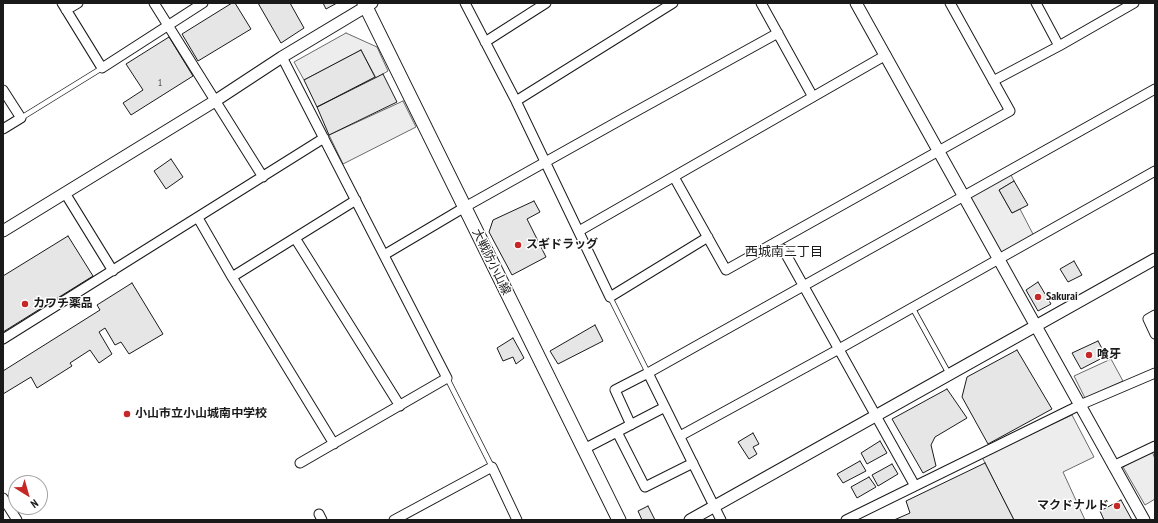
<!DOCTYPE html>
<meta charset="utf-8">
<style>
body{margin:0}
#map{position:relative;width:1158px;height:523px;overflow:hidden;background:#fff;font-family:"PT Sans Narrow",sans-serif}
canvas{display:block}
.frame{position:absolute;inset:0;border:4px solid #1a1a1a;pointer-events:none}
.north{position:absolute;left:8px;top:475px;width:40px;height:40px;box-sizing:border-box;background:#fff;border:1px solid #a3a3a3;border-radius:50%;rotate:143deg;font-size:11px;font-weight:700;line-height:16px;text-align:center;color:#1a1a1a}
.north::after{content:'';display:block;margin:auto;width:14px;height:18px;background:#c62828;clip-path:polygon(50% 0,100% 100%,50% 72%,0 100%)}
</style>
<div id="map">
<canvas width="1158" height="523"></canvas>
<div class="frame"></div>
<div class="north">N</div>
</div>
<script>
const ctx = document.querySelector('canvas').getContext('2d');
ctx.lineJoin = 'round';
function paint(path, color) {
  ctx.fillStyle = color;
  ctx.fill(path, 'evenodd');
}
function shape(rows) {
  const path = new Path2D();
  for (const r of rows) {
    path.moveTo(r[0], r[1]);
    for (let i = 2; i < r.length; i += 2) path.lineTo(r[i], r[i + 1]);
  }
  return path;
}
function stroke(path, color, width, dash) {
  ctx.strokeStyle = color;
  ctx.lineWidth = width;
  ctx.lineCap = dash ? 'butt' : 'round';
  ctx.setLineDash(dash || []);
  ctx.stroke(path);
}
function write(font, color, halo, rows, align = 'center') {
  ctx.font = font + ' "PT Sans Narrow","Noto Sans JP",sans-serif';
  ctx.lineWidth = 3;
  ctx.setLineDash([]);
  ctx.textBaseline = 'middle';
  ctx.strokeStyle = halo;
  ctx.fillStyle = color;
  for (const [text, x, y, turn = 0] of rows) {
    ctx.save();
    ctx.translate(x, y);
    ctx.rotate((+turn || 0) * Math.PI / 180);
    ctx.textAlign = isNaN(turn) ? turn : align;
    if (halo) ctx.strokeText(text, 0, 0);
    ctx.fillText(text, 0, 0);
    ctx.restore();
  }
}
const built = shape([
 [346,33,377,47,388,71,376,78,361,50,304,80,294,62,346,33],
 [403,101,416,127,343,164,329,135,403,101],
 [1009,171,1014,181,999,190,1012,213,1020,209,1035,238,998,259,964,196,1009,171],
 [1111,359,1123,381,1085,398,1074,376,1111,359],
 [1072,415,1094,457,1063,472,1085,520,1014,520,982,457,1072,415],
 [1152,451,1155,459,1155,499,1145,505,1123,467,1152,451]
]);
const building = shape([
 [232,3,235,3,251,29,198,61,182,34,232,3],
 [258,3,290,3,304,28,281,43,258,3],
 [323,3,337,3,326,9,323,3],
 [169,37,193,76,131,115,123,103,143,90,126,64,169,37],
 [361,50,375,77,317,107,304,80,361,50],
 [383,74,397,102,329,135,317,107,383,74],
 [171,159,183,177,166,189,154,171,171,159],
 [1014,181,1028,205,1012,213,999,190,1014,181],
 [534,201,540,212,527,219,546,257,512,275,489,232,493,220,534,201],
 [68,236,93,276,3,332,3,276,68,236],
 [1074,261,1082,275,1068,282,1060,269,1074,261],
 [1038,282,1051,304,1038,311,1026,290,1038,282],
 [132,283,163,334,129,354,121,342,115,345,105,328,99,332,112,354,99,363,90,350,70,363,72,366,37,388,31,377,3,394,3,371,100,310,97,305,132,283],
 [595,325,603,341,558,364,550,351,595,325],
 [513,338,524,358,516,364,513,357,503,361,497,348,513,338],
 [1098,341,1106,356,1081,369,1072,353,1098,341],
 [1017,350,1052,409,988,444,962,397,967,377,1017,350],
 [947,389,967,418,935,437,931,445,936,466,923,473,892,419,947,389],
 [753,433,759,444,753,447,757,454,749,459,738,442,753,433],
 [880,441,887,453,867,464,861,453,880,441],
 [860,461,866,471,843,483,837,474,860,461],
 [985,463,1014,520,894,520,910,513,906,501,985,463],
 [892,464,898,474,878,486,872,475,892,464],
 [869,477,876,487,857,498,851,487,869,477],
 [1121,500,1132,520,1104,520,1100,511,1121,500],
 [648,506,655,520,642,520,638,511,648,506]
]);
const service = shape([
 [21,118,102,68],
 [610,297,648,373],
 [912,307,949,374],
 [447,378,492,467]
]);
const minor = shape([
 [62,3,102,68,203,3],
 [154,3,263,177],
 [465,3,516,101,610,297,708,237],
 [761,3,813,97],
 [1036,3,1059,46],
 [66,10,78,3],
 [485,42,546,3],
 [282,57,447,378,300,463],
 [993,81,1059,46,1134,3],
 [3,90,21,118,3,129],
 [516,101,673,3],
 [674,177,726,270,1010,111,950,3],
 [65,193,113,271],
 [198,218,232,277,334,444],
 [579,231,886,55],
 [295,238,400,406],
 [783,249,915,486],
 [384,255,465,207,624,118,778,33],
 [232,277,356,200],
 [1155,315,1148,319,1155,334],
 [3,339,324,138],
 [648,373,721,520],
 [631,425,615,390,648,373,1155,89],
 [617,432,645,487,693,463],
 [680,436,839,349,1155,171],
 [584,449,665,407],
 [1113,466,1155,446],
 [3,498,17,520],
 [319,514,322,520],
 [394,520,492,467,517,520],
 [846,520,1080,405,1155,373]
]);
const tertiary = shape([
 [856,3,1144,520],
 [3,231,215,101,282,57,372,3],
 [690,520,1155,259]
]);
const secondary = shape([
 [364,3,619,520]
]);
const markers = [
 [518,245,4,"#c62828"],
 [1038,297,4,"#c62828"],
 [25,304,4,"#c62828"],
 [1089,355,4,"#c62828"],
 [127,414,4,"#c62828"],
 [1117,506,4,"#c62828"]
];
const numberNames = [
 ["1",160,83]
];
const poiNames = [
 ["スギドラッグ",526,245],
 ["Sakurai",1046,297],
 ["カワチ薬品",33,304],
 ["喰牙",1097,355],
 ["小山市立小山城南中学校",135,414],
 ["マクドナルド",1109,506,"right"]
];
const streetNames = [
 ["大戦防小山線",491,262,64]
];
const neighbourhoodNames = [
 ["西城南三丁目",784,252]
];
paint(built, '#ededed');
stroke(built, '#6a6a6a', 1);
paint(building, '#e6e6e6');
stroke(building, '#1a1a1a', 1);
stroke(service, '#1a1a1a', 6);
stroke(minor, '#1a1a1a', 11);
stroke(tertiary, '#1a1a1a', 13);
stroke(secondary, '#1a1a1a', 15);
stroke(service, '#fff', 4.5);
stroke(minor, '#fff', 9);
stroke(tertiary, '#fff', 11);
stroke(secondary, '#fff', 13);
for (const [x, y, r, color] of markers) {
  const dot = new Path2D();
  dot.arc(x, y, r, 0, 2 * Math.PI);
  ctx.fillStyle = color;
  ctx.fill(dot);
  stroke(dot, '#fff', 1.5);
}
write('10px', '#4d4d4d', null, numberNames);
write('bold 12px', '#1a1a1a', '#fff', poiNames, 'left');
write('12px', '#1a1a1a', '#fff', streetNames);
write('13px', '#1a1a1a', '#fff', neighbourhoodNames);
</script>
